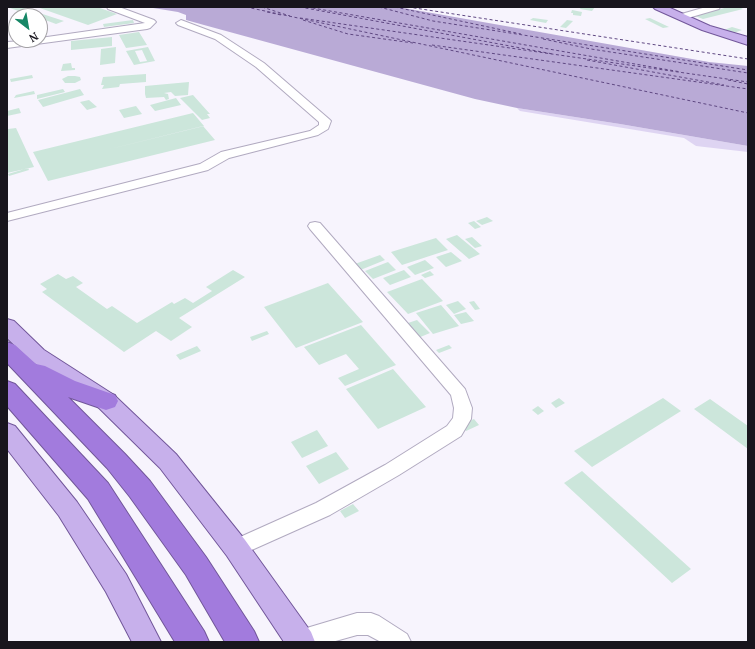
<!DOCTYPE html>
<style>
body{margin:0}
#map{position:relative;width:755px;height:649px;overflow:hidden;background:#f7f4fd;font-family:"PT Serif",serif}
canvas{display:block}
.frame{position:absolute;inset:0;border:8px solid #18151d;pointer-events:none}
.north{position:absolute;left:8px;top:8px;width:40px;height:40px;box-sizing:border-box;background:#fff;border:1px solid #a3a1a5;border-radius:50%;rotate:149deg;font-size:11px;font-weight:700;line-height:16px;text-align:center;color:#18151d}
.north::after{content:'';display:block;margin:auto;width:14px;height:18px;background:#168766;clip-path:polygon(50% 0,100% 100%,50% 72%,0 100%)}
</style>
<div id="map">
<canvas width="755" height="649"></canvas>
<div class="frame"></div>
<div class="north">N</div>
</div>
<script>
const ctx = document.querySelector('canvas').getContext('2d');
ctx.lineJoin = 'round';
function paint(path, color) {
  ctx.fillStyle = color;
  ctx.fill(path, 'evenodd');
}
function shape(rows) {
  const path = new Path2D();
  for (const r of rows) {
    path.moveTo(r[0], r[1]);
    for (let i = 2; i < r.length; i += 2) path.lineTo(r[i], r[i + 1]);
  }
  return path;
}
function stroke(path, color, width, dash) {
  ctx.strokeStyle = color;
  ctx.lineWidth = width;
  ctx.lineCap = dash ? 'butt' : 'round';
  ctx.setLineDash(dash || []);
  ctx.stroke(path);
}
const green = shape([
 [517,108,620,124,748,146,748,152,696,146,684,138,520,111]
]);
const water = shape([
 [147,7,398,7,709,62,748,66,748,146,620,124,517,108,475,99,204,25,186,20,186,15,178,12]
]);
const ferry = shape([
 [246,7,748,113],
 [262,7,290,16],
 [300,7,553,54],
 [307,7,681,72],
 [379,7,433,21,748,70],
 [395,7,521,34],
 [408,7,748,59],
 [267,12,281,15],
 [300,18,748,82],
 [303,20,348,34,413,43],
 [543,39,591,49,748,73],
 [432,45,748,89],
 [587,60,724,85],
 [728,80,748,84]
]);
const building = shape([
 [13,7,21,7,64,21,56,24,40,18,40,16,33,16,10,8],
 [37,7,97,7,117,14,88,25],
 [581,7,595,7,592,11,580,9],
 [728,7,745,7,741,8,743,9,703,19,695,16],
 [572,10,582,12,581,16,573,15,573,13,571,13],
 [533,18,548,20,546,23,530,20],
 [650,18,669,27,663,28,645,19],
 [133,20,134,23,104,27,103,24],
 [567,20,573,21,566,28,560,27],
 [732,27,742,30,734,33,724,30],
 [139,32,147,45,126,48,119,35],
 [112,37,112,46,71,50,71,41],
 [116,47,115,63,100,65,101,49],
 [148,47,155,61,134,65,126,51],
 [142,50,147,61,140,62,135,51],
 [71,63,72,68,75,68,75,70,61,71,63,64],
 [146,74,146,82,120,84,119,87,102,89,104,85,101,85,103,77],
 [32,75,33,78,11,82,10,79],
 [68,76,75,76,80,77,81,80,75,83,65,83,62,79],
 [189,82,188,95,175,96,171,92,164,93,168,94,169,99,166,100,164,97,146,98,145,94,145,86],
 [63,89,65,92,37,99,37,95],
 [80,89,84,95,43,107,38,100],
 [34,91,35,94,14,98,16,95],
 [193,95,210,114,207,114,210,118,202,120,180,98],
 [176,98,181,105,155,111,150,105],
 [89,100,97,107,87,110,80,102],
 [136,106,142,114,124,118,119,110],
 [19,108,21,113,7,116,7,111],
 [193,113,204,126,102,151,203,126,215,140,48,181,33,152],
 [7,128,8,129,16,128,34,167,7,173],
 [28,168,29,170,9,176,8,174],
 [487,217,493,221,482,225,476,221],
 [474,221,481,227,475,229,468,223],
 [457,235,480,254,469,259,446,239],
 [472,237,482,246,475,248,465,239],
 [436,238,448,250,402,265,391,252],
 [451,252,462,261,446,267,436,257],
 [380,255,385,260,358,271,352,265],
 [425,260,434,268,415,275,407,267],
 [388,262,396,270,373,279,365,271],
 [233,270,245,277,179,318,192,327,171,341,156,331,124,352,42,292,47,289,40,284,58,274,66,279,73,276,83,283,76,287,107,309,112,306,137,323,172,302,174,304,185,298,193,303,212,291,206,287],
 [404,270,411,277,390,285,383,278],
 [430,271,434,275,425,278,421,275],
 [422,279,443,301,408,314,387,292],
 [328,283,363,322,296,348,264,307],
 [458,301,466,309,454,314,446,305],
 [474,301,480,309,475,310,469,302],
 [441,305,459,326,433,334,416,313],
 [466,312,474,321,461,324,454,315],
 [417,320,430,333,418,338,405,324],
 [361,325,396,365,345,386,338,378,359,369,346,354,319,365,304,347],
 [267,331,269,334,252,341,250,337],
 [449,345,452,348,439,353,436,350],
 [197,346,201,351,180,360,176,355],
 [393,369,426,407,378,429,346,389],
 [559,398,565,403,556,408,551,403],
 [663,398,681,411,592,467,574,451],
 [710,399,748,426,748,449,694,409],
 [538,406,544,411,538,415,532,410],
 [474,419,479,425,466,431,461,425],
 [317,430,328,446,302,458,291,442],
 [336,452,349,469,319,484,306,466],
 [582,471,691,569,672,583,564,483],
 [353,504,359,511,345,518,340,511]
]);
const minor = shape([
 [107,7,119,7,154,20,156,22,150,28,147,29,7,48,7,42,40,40,40,38,145,23,108,9,107,7],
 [706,7,720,7,719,9,681,20,676,17,678,15,706,7],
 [181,20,221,35,264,63,329,119,331,121,328,129,318,135,229,158,208,170,7,221,7,213,200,164,221,152,310,131,319,125,319,122,256,67,215,39,178,25,176,23,181,20],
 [315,222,320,223,465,389,472,408,471,419,461,436,399,475,330,515,236,557,229,554,225,548,229,542,316,503,385,465,447,426,453,418,454,408,451,395,310,229,308,226,310,223,315,222],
 [357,613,371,613,379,616,407,634,411,642,381,642,368,635,357,635,332,642,290,642,294,634,300,630,357,613]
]);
const major = shape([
 [653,7,668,7,710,26,748,37,748,45,702,30,655,9,653,7],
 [7,319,14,321,44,350,114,395,176,454,245,540,311,632,315,642,284,642,227,556,160,468,98,407,30,360,7,338,7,319],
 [7,423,15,426,77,502,126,574,161,642,132,642,106,592,59,516,7,449,7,423]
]);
const highway = shape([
 [7,342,15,345,36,364,45,366,75,381,115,395,118,401,115,407,106,410,68,397,125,454,150,481,206,557,254,631,259,642,225,642,186,575,130,497,107,468,7,363,7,342],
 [7,381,15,384,108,483,204,631,209,642,175,642,88,499,7,406,7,381]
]);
paint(green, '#ded4f2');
paint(water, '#b9aad6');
stroke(ferry, '#5f4882', 1, [3, 2.5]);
paint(building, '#cce6db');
stroke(minor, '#b1aac0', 2);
stroke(major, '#72579a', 2);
stroke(highway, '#72579a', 2);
paint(minor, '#fff');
paint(major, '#c7b0eb');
paint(highway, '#a27bdd');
</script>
